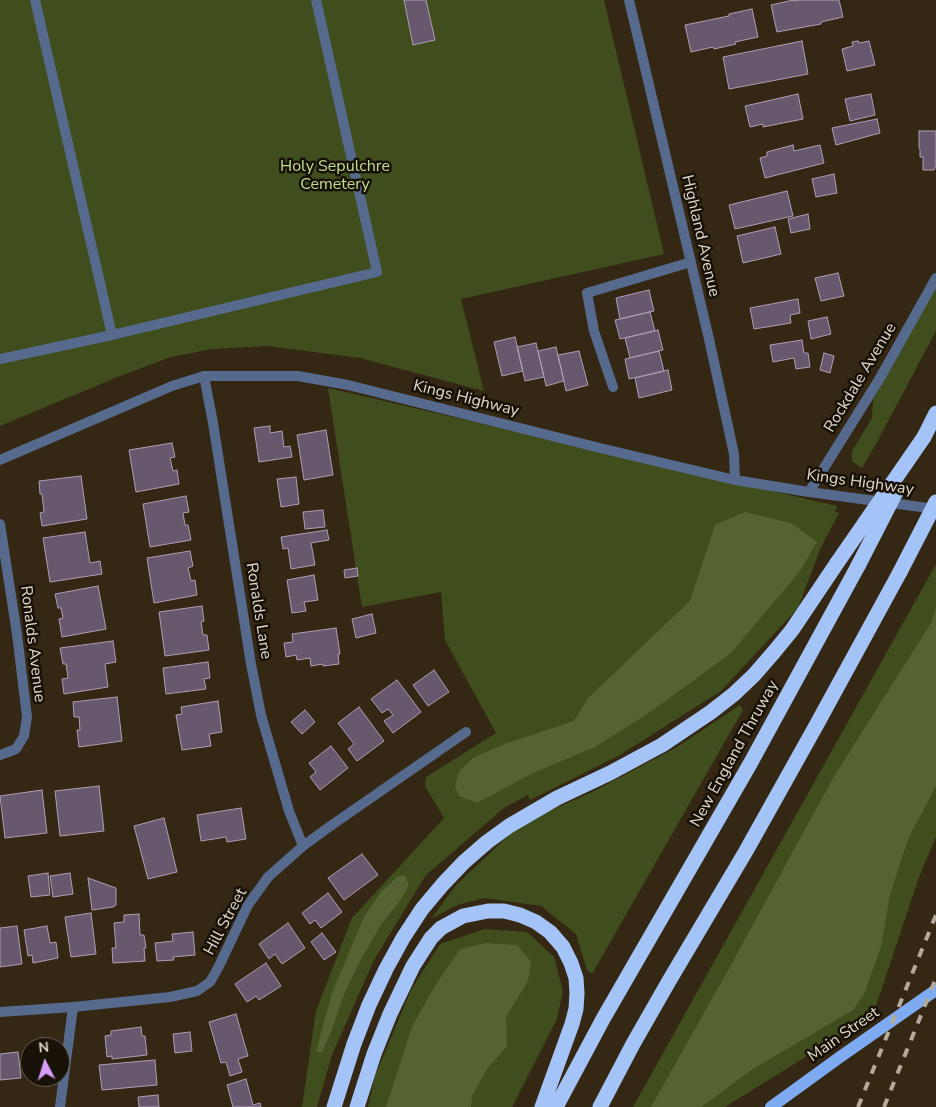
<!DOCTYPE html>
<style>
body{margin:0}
#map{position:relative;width:936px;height:1107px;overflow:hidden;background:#342713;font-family:"Nunito Sans",sans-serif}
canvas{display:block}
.north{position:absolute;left:20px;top:1037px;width:50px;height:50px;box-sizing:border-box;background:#171108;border:1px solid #676156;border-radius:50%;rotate:355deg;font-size:14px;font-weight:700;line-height:20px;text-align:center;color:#e0d8cb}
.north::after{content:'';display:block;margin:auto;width:18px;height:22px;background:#d79bf9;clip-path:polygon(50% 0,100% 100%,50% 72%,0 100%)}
</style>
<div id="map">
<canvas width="936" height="1107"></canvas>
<div class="north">N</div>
</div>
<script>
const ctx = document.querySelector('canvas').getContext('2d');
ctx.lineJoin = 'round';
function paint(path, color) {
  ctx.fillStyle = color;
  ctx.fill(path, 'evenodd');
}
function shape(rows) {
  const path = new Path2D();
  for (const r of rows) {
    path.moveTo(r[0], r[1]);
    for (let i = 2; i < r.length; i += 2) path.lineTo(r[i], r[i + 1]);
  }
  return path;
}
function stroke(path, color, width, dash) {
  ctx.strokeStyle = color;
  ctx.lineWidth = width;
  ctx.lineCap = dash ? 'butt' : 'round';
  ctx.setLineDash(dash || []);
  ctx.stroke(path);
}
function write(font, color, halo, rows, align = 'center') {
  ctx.font = font + ' "Nunito Sans",sans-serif';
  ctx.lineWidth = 5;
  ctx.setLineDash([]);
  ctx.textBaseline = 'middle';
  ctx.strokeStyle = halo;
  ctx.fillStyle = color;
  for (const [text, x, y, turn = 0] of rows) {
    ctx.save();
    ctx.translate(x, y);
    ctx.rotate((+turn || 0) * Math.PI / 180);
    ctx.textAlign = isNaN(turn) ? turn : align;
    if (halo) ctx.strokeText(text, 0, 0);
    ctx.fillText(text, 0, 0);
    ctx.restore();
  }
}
const green = shape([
 [0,0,604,0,664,254,461,299,484,391,360,358,268,346,212,349,171,357,120,376,0,426],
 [936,285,936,331,877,442,862,468,852,461,852,451,872,418,873,400],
 [328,388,837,506,835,512,839,513,821,547,798,608,721,691,620,755,530,800,528,795,504,808,426,875,374,960,332,1055,317,1107,302,1107,316,1011,352,918,444,818,425,786,426,777,496,733,445,640,441,592,362,607],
 [936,564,936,837,919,877,873,1015,725,1107,633,1107],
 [740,705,743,710,592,974,587,970,576,934,541,906,485,898,457,905,431,919,456,885,521,824,596,790,677,747],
 [485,929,527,932,554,957,563,991,557,1019,512,1107,368,1107,375,1076,411,990,440,944]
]);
const forest = shape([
 [745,512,791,523,817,542,800,571,731,653,649,713,595,747,533,773,477,803,459,796,455,786,459,771,473,758,507,743,574,721,588,698,690,601,715,525],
 [936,608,936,786,908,839,890,895,881,947,864,994,853,1010,753,1069,704,1105,701,1107,651,1107,731,965,833,778,931,623],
 [405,875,409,886,399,902,382,923,360,961,345,992,331,1032,322,1052,316,1052,332,993,364,917,381,892,397,877],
 [485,943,517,945,531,962,528,981,506,1017,507,1046,487,1069,472,1096,471,1107,386,1107,412,1027,433,989,460,949]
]);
const building = shape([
 [404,0,426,0,435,40,413,45,404,0],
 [793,0,793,1,800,0,839,0,843,17,821,22,821,24,777,32,771,5,793,0],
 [752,9,758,37,735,42,736,44,714,49,713,47,691,52,685,25,729,16,729,14,752,9],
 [802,41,808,74,729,89,723,57,802,41],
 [858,41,859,43,869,41,875,65,847,71,842,49,853,46,852,42,858,41],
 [798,94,803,119,763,127,763,124,750,127,745,106,798,94],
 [871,94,875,115,850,121,845,99,871,94],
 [877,119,880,133,836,145,832,128,877,119],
 [919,131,936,131,936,166,934,170,923,170,923,157,920,157,920,149,919,148,919,131],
 [793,145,794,151,820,145,824,163,765,178,760,158,767,156,767,152,793,145],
 [834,174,837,193,816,197,812,179,834,174],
 [787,191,793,216,735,229,729,205,787,191],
 [808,214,810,229,791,233,788,219,808,214],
 [775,227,781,254,743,263,737,236,775,227],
 [838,273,844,296,821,301,815,278,838,273],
 [649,290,654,311,620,319,616,298,649,290],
 [798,299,800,313,790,315,791,323,754,329,750,308,798,299],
 [650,312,655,331,620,339,615,320,650,312],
 [827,317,831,334,811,339,808,321,827,317],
 [658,330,663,350,630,358,625,338,658,330],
 [515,337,523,371,502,376,494,342,515,337],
 [802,340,804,353,808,353,810,367,796,369,794,358,773,362,770,345,802,340],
 [536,343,544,377,525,381,517,347,536,343],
 [556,347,564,381,546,386,538,351,556,347],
 [579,351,588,385,566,391,558,355,579,351],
 [659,351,664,371,629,379,625,359,659,351],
 [824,353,834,356,830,373,820,370,824,353],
 [668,370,672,390,639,398,635,378,668,370],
 [270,426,270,433,282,431,284,447,290,446,292,457,259,462,254,428,270,426],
 [326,430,333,475,304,480,297,435,326,430],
 [172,443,175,457,170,458,173,471,177,470,179,484,136,492,129,450,172,443],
 [81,476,87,519,42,526,40,513,44,512,42,494,40,494,39,481,81,476],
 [296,477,299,504,281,507,277,479,296,477],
 [186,496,189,512,183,513,185,525,188,525,191,540,150,547,143,504,186,496],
 [323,510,325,527,305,529,303,512,323,510],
 [327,530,329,540,311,543,315,565,291,569,288,548,283,549,281,537,327,530],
 [85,532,90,563,100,561,102,574,50,582,43,538,85,532],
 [190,551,193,566,188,568,191,581,195,580,197,595,154,603,147,558,190,551],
 [357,568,358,576,345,578,344,570,357,568],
 [314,575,318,600,304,602,306,611,292,613,287,580,314,575],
 [98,586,106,629,62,637,59,619,63,618,61,608,58,608,55,594,98,586],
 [202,606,204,621,201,622,203,635,207,635,209,650,165,656,159,612,202,606],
 [372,614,376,633,356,638,352,619,372,614],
 [336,628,340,654,338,654,339,664,323,666,323,664,311,666,310,658,297,660,296,655,286,657,284,643,293,642,292,634,336,628],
 [113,641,116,662,105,664,108,687,64,694,62,679,68,678,66,664,63,664,60,648,113,641],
 [208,662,210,678,204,679,206,689,166,694,163,668,208,662],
 [434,670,449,692,428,706,413,685,434,670],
 [397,680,421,712,393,733,384,721,393,715,388,709,382,713,371,699,397,680],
 [117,697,122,741,79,747,77,730,80,730,79,717,74,717,73,702,117,697],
 [218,701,222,732,209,734,211,746,182,750,176,715,182,714,181,707,218,701],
 [359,707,384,741,357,761,348,749,354,744,338,723,359,707],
 [305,710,315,722,302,734,291,722,305,710],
 [331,746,348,768,320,790,310,777,316,772,309,763,331,746],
 [99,786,104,831,60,836,55,791,99,786],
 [42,790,47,833,5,838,0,796,42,790],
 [241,808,246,839,227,842,226,837,201,841,197,815,241,808],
 [164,818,177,872,148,879,134,826,164,818],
 [362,854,378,875,344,900,328,878,362,854],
 [48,873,50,895,31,897,28,876,48,873],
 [70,873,73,894,53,897,50,876,70,873],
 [88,878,116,888,116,905,113,907,92,910,88,878],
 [328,893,342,912,321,928,315,920,310,924,302,913,328,893],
 [91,913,96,954,71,957,65,917,91,913],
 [139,914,140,935,144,935,146,948,144,948,145,961,113,963,112,948,116,948,114,923,124,922,124,915,139,914],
 [288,923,305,948,282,964,275,954,269,959,259,944,288,923],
 [17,926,22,964,0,967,0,928,17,926],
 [47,926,50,943,56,942,58,958,33,963,32,955,28,956,24,930,47,926],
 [193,932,195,955,173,957,174,960,157,961,155,943,173,941,172,934,193,932],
 [322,933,336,952,324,960,311,942,322,933],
 [266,963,281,986,259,1000,256,996,247,1002,235,984,266,963],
 [236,1014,248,1056,238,1059,242,1072,230,1076,226,1062,221,1063,209,1022,236,1014],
 [141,1027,142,1036,145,1036,147,1055,112,1059,112,1056,107,1057,105,1036,111,1035,111,1031,141,1027],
 [190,1032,192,1051,175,1053,173,1034,190,1032],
 [18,1052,21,1078,0,1080,0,1054,18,1052],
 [155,1060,157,1085,102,1090,99,1065,155,1060],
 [246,1079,253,1105,260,1103,261,1107,233,1107,227,1085,246,1079],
 [158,1095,159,1107,139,1107,138,1097,158,1095]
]);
const service = shape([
 [35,0,112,335],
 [0,359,112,335,377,272,316,0],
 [613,387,594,331,587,293,691,262]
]);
const minor = shape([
 [629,0,709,339,734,454,735,480],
 [204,376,213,423,251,664,261,715,289,811,303,846],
 [809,492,880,378,936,278],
 [0,524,17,634,27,717,24,736,16,749,0,755],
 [0,1012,73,1007,170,997,197,991,210,982,218,968,248,905,268,877,303,846,329,827,466,732]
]);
const tertiary = shape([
 [0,460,172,386,204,376,298,376,348,385,600,448,735,480,809,492,936,509],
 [60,1107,73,1007]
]);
const primary = shape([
 [771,1107,840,1057,936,990]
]);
const motorway = shape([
 [924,437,936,413],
 [334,1107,354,1044,369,1005,386,969,403,938,422,909,443,884,464,862,487,842,509,826,557,798,610,773,662,745,711,712,734,694,754,675,774,652,792,630,837,563],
 [357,1107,374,1054,390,1014,413,966,431,938,441,928,463,916,488,911,504,911,520,915,536,922,550,932,563,947,571,963,576,978,577,993,576,1009,572,1024,542,1107],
 [556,1107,603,1019,750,764,858,566],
 [600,1107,633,1044,669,981,746,851,817,724,900,572]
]);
const rail = shape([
 [858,1107,936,915],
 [884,1107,936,978]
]);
const motorwayBridge = shape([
 [837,563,924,437],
 [858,566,896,492],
 [900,572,936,502]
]);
const parkNames = [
 ["Holy Sepulchre",335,167],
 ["Cemetery",335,185]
];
const streetNames = [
 ["Highland Avenue",700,236,77],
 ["Rockdale Avenue",861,378,-59],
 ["Kings Highway",466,399,14],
 ["Kings Highway",860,483,8],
 ["Ronalds Lane",258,611,81],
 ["Ronalds Avenue",32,644,83],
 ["New England Thruway",735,754,-61],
 ["Hill Street",226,922,-62],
 ["Main Street",844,1035,-35]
];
paint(green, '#404e1e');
paint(forest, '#546331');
paint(building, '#67586d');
stroke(building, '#af9eb6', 1);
stroke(service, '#556a8d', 10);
stroke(minor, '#556a8d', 10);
stroke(tertiary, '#556a8d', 10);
stroke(primary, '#7eaaf2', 12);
stroke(motorway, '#a4c4f8', 15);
stroke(rail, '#b3aa9b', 4, [9, 9]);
stroke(motorwayBridge, '#a4c4f8', 15);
write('16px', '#c5df90', '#171108', parkNames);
write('16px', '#e0d8cb', '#171108', streetNames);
</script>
